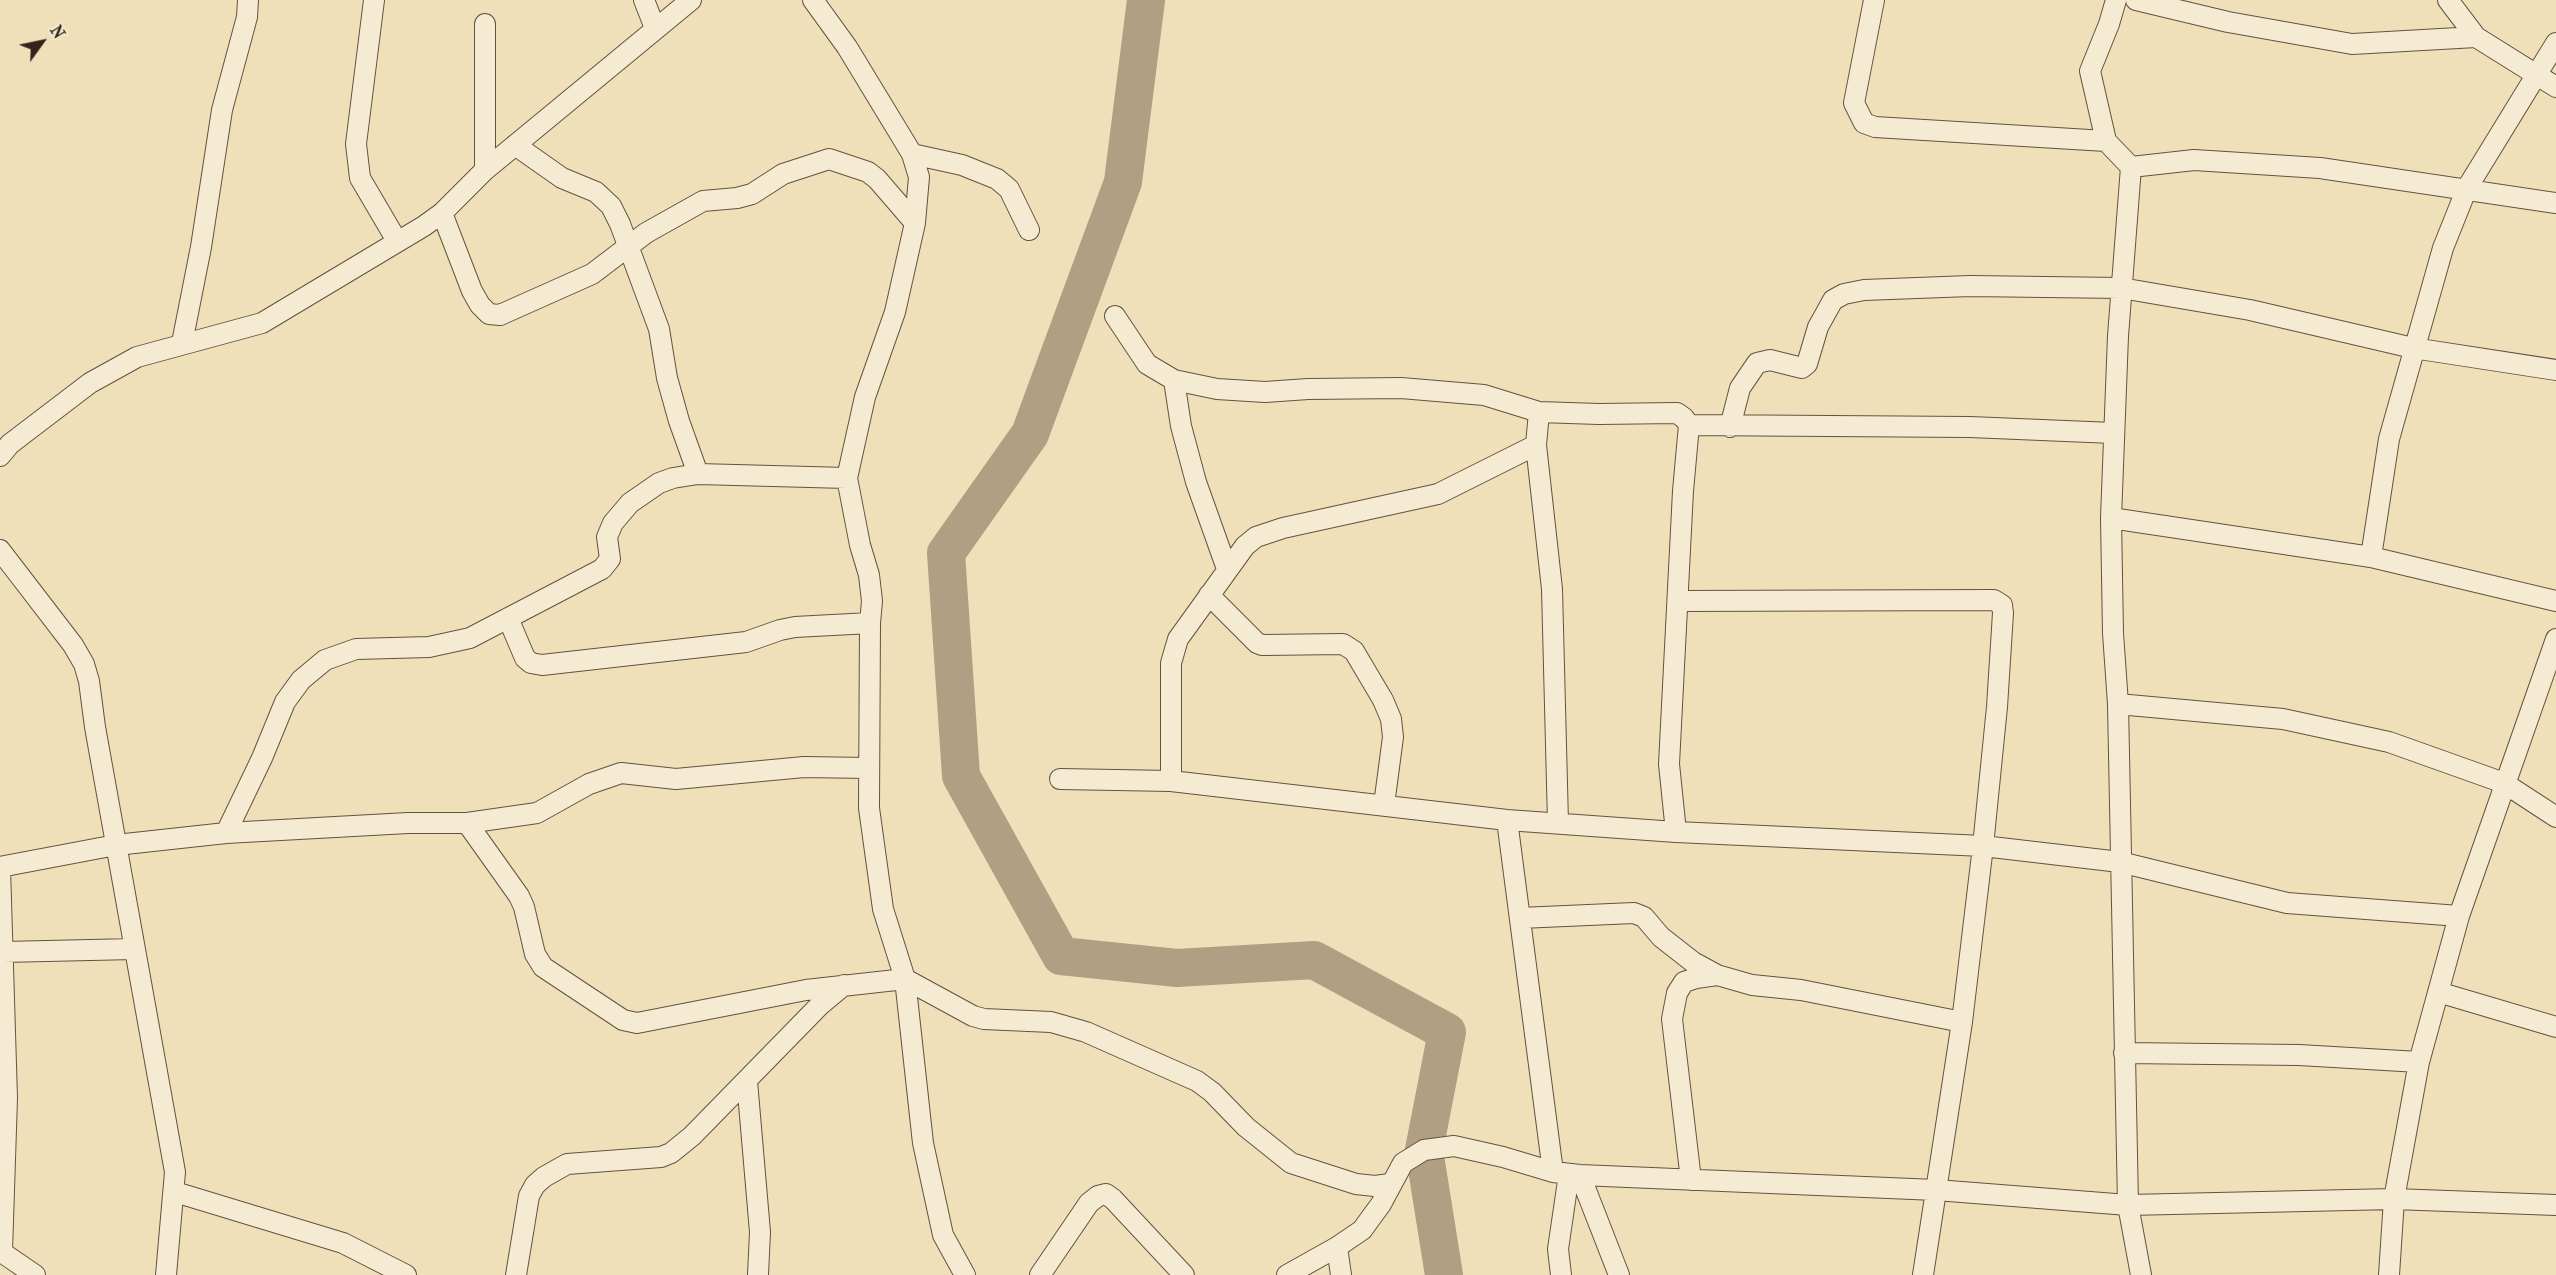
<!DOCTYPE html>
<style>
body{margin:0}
#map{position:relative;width:2556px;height:1275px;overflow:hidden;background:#f0e0b9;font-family:"IM FELL French Canon",serif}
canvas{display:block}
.north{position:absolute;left:12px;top:12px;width:60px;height:60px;-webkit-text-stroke:4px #f5ebd2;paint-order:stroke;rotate:57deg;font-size:16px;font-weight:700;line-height:24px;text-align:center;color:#352218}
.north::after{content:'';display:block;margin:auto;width:21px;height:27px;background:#352218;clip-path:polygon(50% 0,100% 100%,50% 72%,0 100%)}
</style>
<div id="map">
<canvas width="2556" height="1275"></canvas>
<div class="north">N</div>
</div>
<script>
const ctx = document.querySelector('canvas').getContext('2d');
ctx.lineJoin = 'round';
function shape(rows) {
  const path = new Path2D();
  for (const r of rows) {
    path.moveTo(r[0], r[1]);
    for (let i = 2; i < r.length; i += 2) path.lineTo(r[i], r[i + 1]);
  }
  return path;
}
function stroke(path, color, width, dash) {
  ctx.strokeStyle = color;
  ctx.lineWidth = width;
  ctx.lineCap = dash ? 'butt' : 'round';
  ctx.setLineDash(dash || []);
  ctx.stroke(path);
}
const river = shape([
 [1146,0,1123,182,1030,434,946,553,961,776,1061,956,1177,968,1314,960,1447,1032,1424,1150,1444,1275]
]);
const street = shape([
 [374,0,356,144,360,178,397,241],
 [644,0,655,28],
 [813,0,847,47,912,154,919,177,915,223,895,312,865,397,847,478,860,545,869,575,872,601,870,623,869,808,883,909,905,979,923,1143,943,1235,965,1275],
 [1874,0,1854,103,1864,123,1875,127,2106,141],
 [2116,0,2109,24,2090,71,2106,141,2131,167,2118,336,2111,518,2113,633,2118,704,2128,1205,2141,1275],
 [2136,0,2228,22,2352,44,2476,37],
 [2448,0,2476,37,2556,87],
 [485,24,485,170],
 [515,145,562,178,596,192,611,206,620,224,659,329,667,378,679,421,698,474],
 [912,154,962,165,997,179,1009,189,1029,230],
 [2131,167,2194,160,2320,168,2556,203],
 [442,213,472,291,480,305,489,314,500,315,592,274,646,233,703,201,737,198,752,194,783,174,829,159,868,172,877,179,915,223],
 [1115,316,1147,364,1174,380,1217,389,1265,392,1308,389,1401,388,1484,395,1539,412,1599,414,1677,413,1684,418,1689,425,1683,491,1669,764,1676,832],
 [182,343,201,247,222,110,247,17,248,0],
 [1174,380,1181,426,1196,482,1227,569],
 [1539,412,1536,445,1552,589,1558,823],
 [1689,425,1970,427,2113,433],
 [1730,427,1740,388,1757,363,1770,360,1802,368,1807,364,1818,327,1833,300,1844,294,1864,290,1970,286,2121,288,2250,310,2413,348,2556,370],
 [0,456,10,444,90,383,137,357,262,323,424,226,442,213,485,170,691,0],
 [2111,518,2371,557,2556,601],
 [0,550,73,645,84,664,89,681,95,727,175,1172,166,1275],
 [2371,557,2389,439,2443,248,2467,188,2556,43],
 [1209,595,1257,643,1262,645,1343,644,1354,651,1383,700,1391,719,1393,737,1384,805],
 [1678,601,1994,600,2002,605,2003,613,1997,707,1983,846,1962,1022,1923,1275],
 [508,618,525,658,531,663,542,665,746,642,780,630,795,627,870,623],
 [2118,704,2283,719,2389,742,2504,783,2556,817],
 [1060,779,1171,781,1507,820,1676,832,1983,846,2120,862,2287,903,2459,916],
 [1171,781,1171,663,1178,639,1245,546,1256,537,1283,528,1438,494,1536,445],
 [1507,820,1553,1172],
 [467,823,519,896,524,907,535,954,543,967,623,1020,637,1023,806,990,905,979,973,1016,984,1019,1051,1022,1086,1032,1197,1081,1212,1092,1246,1127,1291,1163,1356,1184,1375,1186,1390,1184],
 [226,833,262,758,285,702,301,680,325,660,356,649,429,647,470,638,602,569,610,559,607,537,613,523,630,503,659,483,673,478,698,474,847,478],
 [0,867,116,845,226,833,408,823,467,823,537,813,589,784,621,773,676,779,804,767,868,768],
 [0,867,7,1098,2,1252],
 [1520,918,1634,913,1644,917,1661,937,1693,962,1717,975,1752,985,1801,990,1962,1022],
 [3,952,134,949],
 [2438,992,2556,1027],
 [2124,1053,2299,1055,2419,1062],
 [747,1081,760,1232,758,1275],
 [1580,1175,1619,1275],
 [1691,1180,1672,1019,1677,993,1684,982,1696,978,1717,975],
 [175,1192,343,1243,406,1275],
 [1337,1247,1341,1275],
 [0,1251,35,1275],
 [516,1275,529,1196,535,1185,544,1177,567,1164,661,1157,671,1153,692,1136,820,1005,844,985],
 [1040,1275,1089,1203,1098,1196,1106,1194,1113,1199,1184,1275],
 [1287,1275,1337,1247,1362,1230,1381,1204,1403,1163,1424,1150,1454,1146,1503,1157,1553,1172,1580,1175,1936,1190,2128,1205,2394,1199,2556,1205],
 [1561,1275,1558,1249,1569,1174],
 [2389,1275,2394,1199,2419,1062,2459,916,2556,639]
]);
stroke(river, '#b09f82', 38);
stroke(street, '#645240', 22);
stroke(street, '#f5ebd2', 20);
</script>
